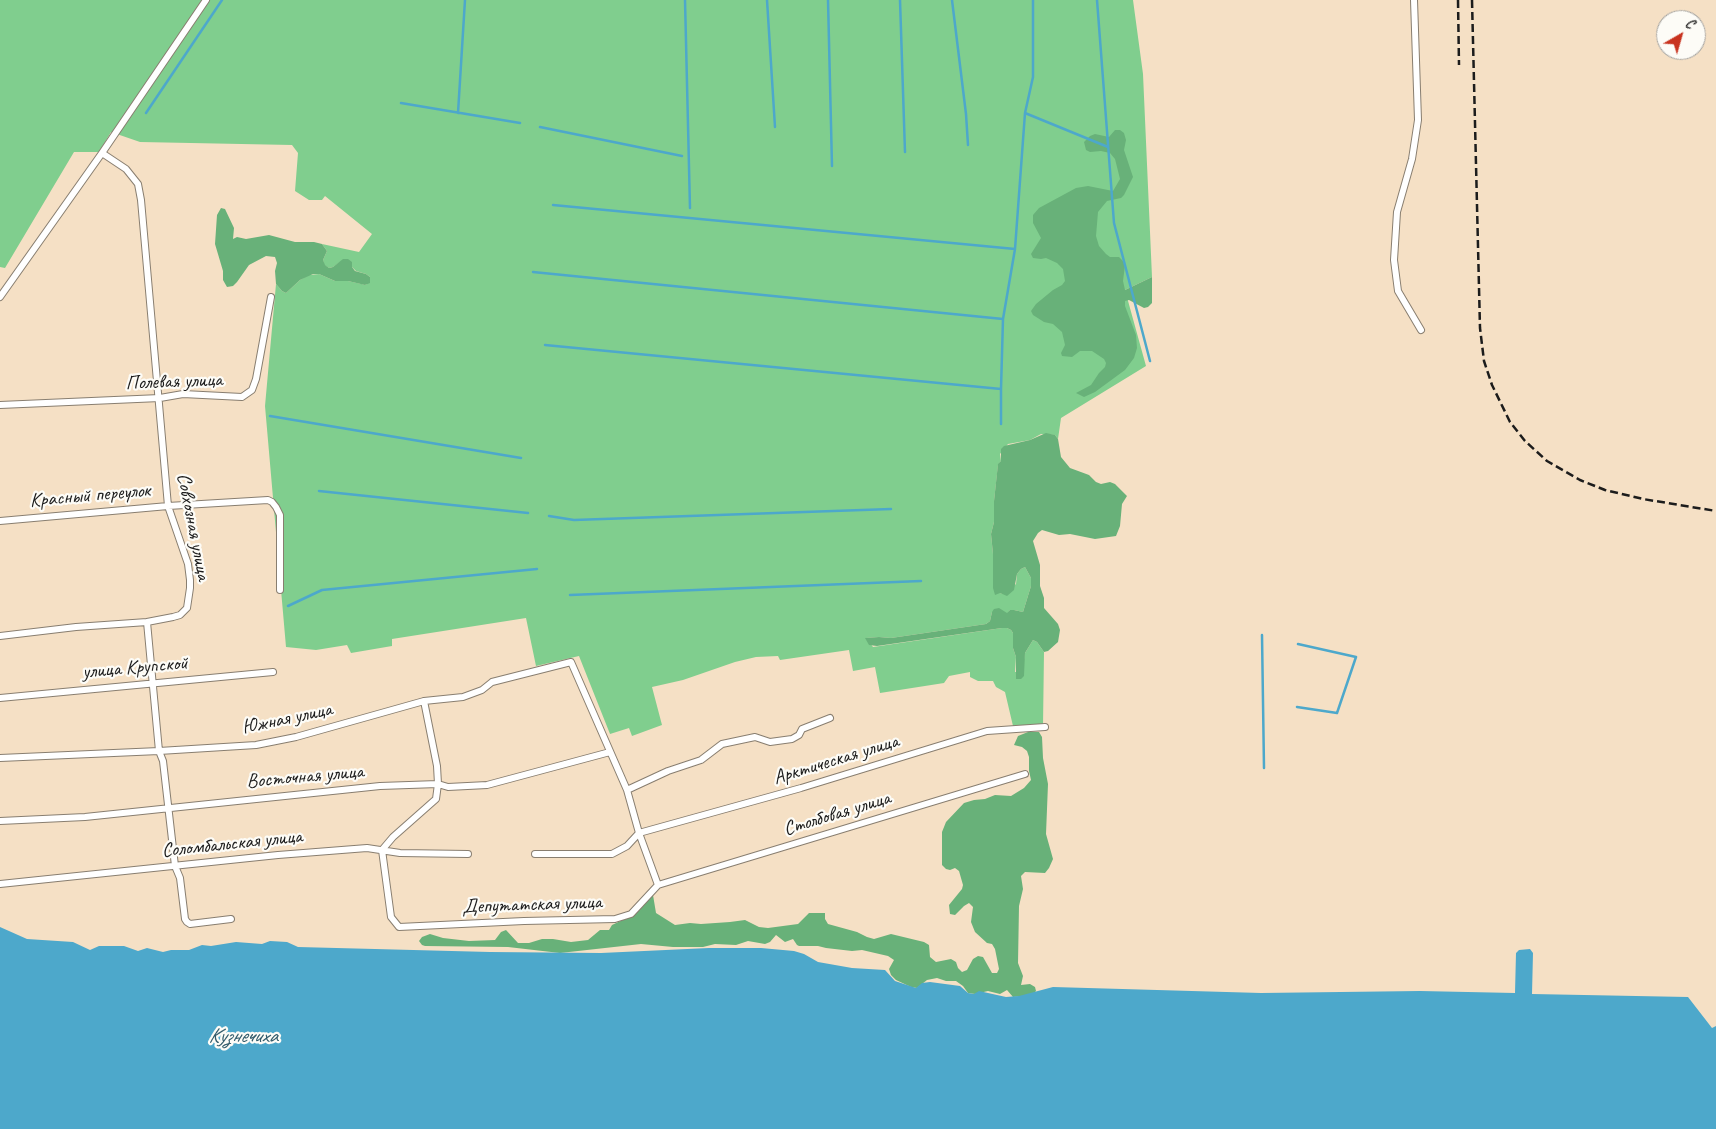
<!DOCTYPE html>
<meta charset="utf-8">
<style>
body{margin:0}
#map{position:relative;width:1716px;height:1129px;overflow:hidden;background:#f5e0c5;font-family:Caveat,sans-serif}
canvas{display:block}
.north{position:absolute;left:1656px;top:10px;width:50px;height:50px;box-sizing:border-box;background:#fdfcf7;border:1px solid #a3a29f;border-radius:50%;rotate:38deg;font-size:14px;font-weight:700;line-height:20px;text-align:center;color:#1c1c1c}
.north::after{content:'';display:block;margin:auto;width:18px;height:22px;background:#c8321e;clip-path:polygon(50% 0,100% 100%,50% 72%,0 100%)}
</style>
<div id="map">
<canvas width="1716" height="1129"></canvas>
<div class="north">С</div>
</div>
<script>
const ctx = document.querySelector('canvas').getContext('2d');
ctx.lineJoin = 'round';
function paint(path, color) {
  ctx.fillStyle = color;
  ctx.fill(path, 'evenodd');
}
function shape(rows) {
  const path = new Path2D();
  for (const r of rows) {
    path.moveTo(r[0], r[1]);
    for (let i = 2; i < r.length; i += 2) path.lineTo(r[i], r[i + 1]);
  }
  return path;
}
function stroke(path, color, width, dash) {
  ctx.strokeStyle = color;
  ctx.lineWidth = width;
  ctx.lineCap = dash ? 'butt' : 'round';
  ctx.setLineDash(dash || []);
  ctx.stroke(path);
}
function write(font, color, halo, rows, align = 'center') {
  ctx.font = font + ' Caveat,sans-serif';
  ctx.lineWidth = 4.5;
  ctx.setLineDash([]);
  ctx.textBaseline = 'middle';
  ctx.strokeStyle = halo;
  ctx.fillStyle = color;
  for (const [text, x, y, turn = 0] of rows) {
    ctx.save();
    ctx.translate(x, y);
    ctx.rotate((+turn || 0) * Math.PI / 180);
    ctx.textAlign = isNaN(turn) ? turn : align;
    if (halo) ctx.strokeText(text, 0, 0);
    ctx.fillText(text, 0, 0);
    ctx.restore();
  }
}
const green = shape([
 [0,0,1133,0,1143,74,1152,277,1125,290,1146,366,1061,418,1058,439,1055,435,1041,434,1030,440,1008,444,1000,454,1001,461,998,465,994,501,994,522,991,534,993,554,993,584,1000,593,1004,594,1016,584,1017,574,1021,569,1025,567,1031,578,1031,586,1023,612,1014,610,1010,610,1007,614,992,612,990,621,986,624,891,638,879,637,866,638,873,647,1002,628,1007,628,1011,630,1013,633,1013,648,1016,657,1015,672,1024,671,1023,666,1025,653,1033,640,1037,642,1044,652,1043,726,1013,726,1005,692,996,687,993,681,978,681,970,677,970,672,949,676,944,683,880,693,875,667,853,671,849,650,780,660,778,656,756,657,735,662,683,680,652,687,662,725,632,736,629,728,610,734,579,656,536,666,526,618,392,639,392,646,351,653,347,645,316,650,286,647,265,406,276,284,282,291,286,293,300,280,309,275,319,274,335,281,348,281,366,285,370,277,366,274,356,271,352,267,340,262,333,267,329,268,324,265,323,260,327,251,322,244,359,252,372,234,325,196,322,200,309,200,295,191,298,153,292,145,140,142,111,132,99,152,74,152,5,268,0,267]
]);
const forest = shape([
 [1115,130,1120,130,1124,133,1126,140,1124,150,1133,177,1124,195,1121,198,1107,201,1098,212,1096,236,1099,246,1106,254,1110,257,1119,257,1123,261,1125,265,1123,281,1125,290,1152,277,1152,303,1148,307,1144,308,1129,300,1125,301,1125,306,1136,335,1137,348,1134,358,1125,370,1095,392,1084,397,1076,393,1091,385,1099,373,1105,367,1106,363,1104,359,1092,351,1080,351,1072,357,1062,356,1061,353,1065,345,1062,332,1053,324,1044,322,1033,315,1031,311,1036,304,1053,290,1062,285,1065,281,1063,269,1057,263,1046,258,1041,259,1033,258,1031,254,1041,238,1033,223,1033,215,1039,208,1076,188,1088,186,1113,191,1120,179,1115,159,1110,153,1101,151,1090,152,1086,150,1084,142,1090,136,1095,134,1109,137],
 [221,208,225,209,234,228,233,239,237,237,246,239,269,235,295,242,314,242,322,244,327,251,323,260,325,265,329,268,333,267,343,259,348,259,352,262,352,267,355,271,366,274,370,277,370,283,365,285,348,281,335,281,319,274,313,274,300,280,286,293,282,291,276,284,275,271,277,263,275,257,266,256,249,265,237,282,233,286,227,287,223,280,223,271,215,244,217,215],
 [1046,433,1055,435,1058,439,1061,457,1070,468,1089,475,1096,482,1101,484,1110,482,1115,484,1127,496,1122,504,1120,526,1116,536,1095,539,1070,534,1059,535,1042,530,1038,533,1033,541,1040,565,1040,586,1044,598,1044,608,1058,624,1060,630,1058,642,1048,651,1044,652,1037,642,1033,640,1025,653,1024,676,1021,679,1016,679,1016,657,1013,648,1013,633,1011,630,1007,628,1002,628,877,646,869,645,865,638,879,637,891,638,986,624,990,621,992,612,994,609,999,608,1007,613,1010,610,1014,610,1023,612,1031,586,1031,578,1025,567,1021,569,1017,574,1014,590,1007,596,1000,593,995,595,993,588,993,554,991,534,994,522,994,501,998,464,1001,461,1001,449,1004,446,1030,440],
 [1028,732,1039,732,1042,737,1043,758,1048,784,1046,834,1053,859,1049,868,1045,873,1025,872,1021,876,1023,889,1019,906,1018,963,1023,976,1021,985,1030,984,1035,987,1036,991,1032,995,1013,997,1007,990,1000,994,988,991,975,994,968,993,963,986,956,981,946,981,937,978,927,980,917,988,911,987,896,980,891,975,889,969,894,960,888,956,862,950,852,951,826,948,818,946,799,946,797,945,793,939,785,942,776,935,770,942,765,944,748,941,736,945,715,944,703,947,673,947,641,944,560,953,508,947,425,946,422,945,419,941,422,937,430,934,443,938,469,941,495,940,501,932,506,930,518,943,529,943,542,939,553,939,571,942,588,940,600,930,609,930,612,925,631,916,653,895,656,913,675,925,690,923,701,924,730,922,745,920,759,927,768,928,798,924,809,913,825,913,825,919,828,924,857,932,867,937,874,939,891,934,924,942,929,945,930,957,936,962,951,959,956,962,958,968,962,972,967,970,973,959,978,956,983,957,992,973,997,973,999,969,995,949,992,944,987,943,975,932,971,922,973,907,969,903,964,906,955,915,950,914,949,905,962,889,963,885,959,871,955,868,950,870,946,869,942,865,942,832,946,822,964,803,974,800,985,799,995,795,1011,796,1024,788,1031,780,1029,771,1029,757,1027,751,1022,747,1014,745,1018,736]
]);
const water = shape([
 [0,927,27,939,73,942,90,950,99,946,124,946,138,951,147,948,163,952,171,950,189,950,202,945,211,946,236,942,262,944,270,941,287,942,298,947,490,952,601,953,709,948,761,948,794,951,804,954,818,962,852,968,885,970,895,981,916,988,922,983,930,982,960,986,968,993,974,994,979,991,1006,997,1019,996,1053,987,1261,993,1420,991,1515,993,1516,953,1519,950,1530,949,1533,953,1532,994,1688,997,1712,1028,1716,1026,1716,1129,0,1129]
]);
const stream = shape([
 [685,0,690,208],
 [767,0,775,127],
 [828,0,832,166],
 [900,0,905,152],
 [952,0,966,114,968,145],
 [1097,0,1114,223,1150,361],
 [401,103,520,123],
 [146,113,222,0],
 [458,113,465,0],
 [1025,113,1108,147],
 [540,127,682,156],
 [553,205,1015,249],
 [533,272,1003,319],
 [545,345,1001,389],
 [270,416,521,458],
 [1001,424,1001,389,1003,319,1015,249,1025,113,1033,77,1033,0],
 [319,491,528,513],
 [549,516,574,520,891,509],
 [570,595,921,581],
 [288,606,322,590,537,569],
 [1262,635,1264,768],
 [1297,707,1337,713,1356,657,1298,644]
]);
const street = shape([
 [1414,0,1418,120,1412,159,1397,212,1394,260,1398,291,1421,330],
 [102,153,126,169,138,184,141,200,168,506,188,564,190,580,190,588,187,608,180,615,173,617,147,622,159,751,163,761,175,866,180,878,185,919,187,922,190,924,231,919],
 [0,297,102,153,206,0],
 [0,405,160,398,183,394,242,397,252,390,256,379,271,297],
 [0,521,168,506,268,500,272,502,276,507,280,515,280,590],
 [0,636,76,627,147,622],
 [0,698,273,672],
 [424,701,437,766,438,784,436,799,393,837,382,850,391,917,399,927,524,921,615,919,631,914,658,885],
 [0,758,159,751,256,745,296,737,424,701,463,697,482,690,492,682,571,662,627,790,639,833,658,885],
 [627,790,668,771,701,760,722,744,755,737,770,742,792,739,799,735,802,729,830,718],
 [0,821,85,817,380,786,438,784,448,787,487,785,610,752],
 [535,854,612,854,627,846,639,833,801,788,987,731,1045,727],
 [0,884,278,855,367,848,400,853,468,854],
 [658,885,1025,774]
]);
const rail = shape([
 [1458,0,1459,65],
 [1472,0,1480,328,1484,361,1492,385,1510,422,1525,441,1547,461,1580,480,1605,490,1643,499,1716,511]
]);
const streetNames = [
 ["Полевая улица",174,382,-2],
 ["Красный переулок",90,496,-5],
 ["Совхозная улица",193,527,79],
 ["улица Крупской",135,668,-5],
 ["Южная улица",287,719,-12],
 ["Арктическая улица",836,760,-17],
 ["Восточная улица",305,777,-5],
 ["Столбовая улица",837,814,-17],
 ["Соломбальская улица",232,844,-6],
 ["Депутатская улица",532,905,-2]
];
const waterNames = [
 ["Кузнечиха",243,1036]
];
paint(green, '#80ce8e');
paint(forest, '#68b179');
paint(water, '#4da8cb');
stroke(stream, '#4da8cb', 2.5);
stroke(street, '#887e70', 8);
stroke(street, '#fff', 6);
stroke(rail, '#1c1c1c', 2.5, [8, 4]);
write('20px', '#1c1c1c', '#fdfcf7', streetNames);
write('italic 21px', '#325b6b', '#fdfcf7', waterNames);
</script>
